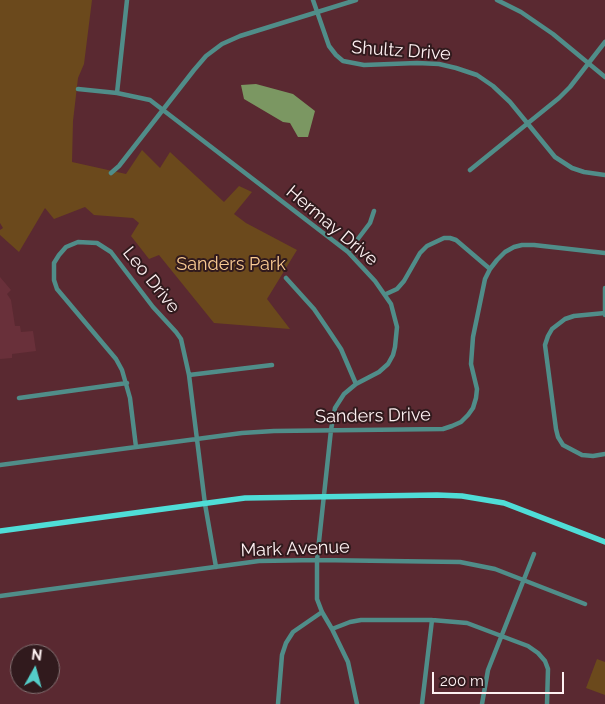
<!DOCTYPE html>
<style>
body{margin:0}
#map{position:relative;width:605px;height:704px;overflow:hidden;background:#5a2931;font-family:Raleway,sans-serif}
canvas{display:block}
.north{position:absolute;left:10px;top:644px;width:50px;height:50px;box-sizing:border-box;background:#311a1d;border:1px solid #837072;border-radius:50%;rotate:7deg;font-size:14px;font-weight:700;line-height:20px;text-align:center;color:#fef1f2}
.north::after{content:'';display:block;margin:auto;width:18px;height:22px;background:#54cdc8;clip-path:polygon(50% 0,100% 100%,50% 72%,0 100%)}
.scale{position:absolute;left:432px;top:672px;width:132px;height:22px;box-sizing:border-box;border:2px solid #fef1f2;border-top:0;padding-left:6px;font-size:15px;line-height:18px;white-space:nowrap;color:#fef1f2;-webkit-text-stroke:4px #311a1d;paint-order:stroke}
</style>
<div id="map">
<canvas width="605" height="704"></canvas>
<div class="north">N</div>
<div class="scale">200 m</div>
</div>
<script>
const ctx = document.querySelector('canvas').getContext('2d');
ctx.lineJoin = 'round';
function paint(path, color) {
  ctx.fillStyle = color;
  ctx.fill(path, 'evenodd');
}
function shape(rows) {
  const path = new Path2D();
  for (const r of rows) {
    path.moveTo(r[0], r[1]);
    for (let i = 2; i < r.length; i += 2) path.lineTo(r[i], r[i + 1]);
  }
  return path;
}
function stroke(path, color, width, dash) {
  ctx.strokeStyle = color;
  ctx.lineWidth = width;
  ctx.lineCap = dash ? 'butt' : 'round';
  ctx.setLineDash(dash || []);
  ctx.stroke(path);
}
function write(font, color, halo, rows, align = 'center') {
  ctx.font = font + ' Raleway,sans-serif';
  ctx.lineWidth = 4;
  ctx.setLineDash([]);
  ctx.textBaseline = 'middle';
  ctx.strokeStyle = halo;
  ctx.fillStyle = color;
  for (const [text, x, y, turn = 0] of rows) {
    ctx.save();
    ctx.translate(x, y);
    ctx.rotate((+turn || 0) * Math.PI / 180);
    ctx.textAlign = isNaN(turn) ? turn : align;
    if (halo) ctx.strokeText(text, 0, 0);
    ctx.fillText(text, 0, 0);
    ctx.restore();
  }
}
const built = shape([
 [0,277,11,290,7,294,11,300,15,326,20,326,21,332,33,331,36,351,12,354,12,358,0,359]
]);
const green = shape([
 [0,0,92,0,84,64,78,78,73,121,72,162,126,174,142,150,160,168,170,152,224,202,239,186,252,192,234,214,246,223,297,250,267,299,290,329,214,323,159,255,149,259,131,236,139,223,133,218,94,215,85,207,54,219,45,208,19,252,0,235,0,230,3,228,0,223],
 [597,659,605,662,605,695,586,688]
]);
const water = shape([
 [256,84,293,94,315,111,308,137,298,137,290,123,283,122,244,99,241,85]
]);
const minor = shape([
 [313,0,329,46,336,55,343,61,364,65,417,63,439,64,456,68,477,75,493,86,510,102,555,157,572,168,584,172,605,175],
 [497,0,521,12,553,34,605,77],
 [78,89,117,93,150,100,348,252,375,281,391,304,397,327,395,347,393,355,388,364,379,372,356,384,344,394,335,408,331,430,317,560,317,599,322,612,332,629,348,662,357,704],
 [117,93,127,0],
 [470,170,559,98,570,87,605,42],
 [111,173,119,166,194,70,206,56,222,44,240,36,356,0],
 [348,252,370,223,374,211],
 [286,278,314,309,327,328,341,349,356,384],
 [605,288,605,315],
 [386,294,397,289,404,281,420,253,427,246,444,238,450,238,456,240,490,269],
 [605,313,574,316,565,319,552,329,548,336,545,345,556,429,558,437,563,445,582,455,593,456,605,454],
 [189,375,272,365],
 [19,398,127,383],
 [136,447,130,398,122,370,116,359,57,289,54,280,54,263,59,255,66,247,78,242,97,243,111,252,153,307,176,332,181,339,189,375,205,504,216,567],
 [0,465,242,433,274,431,443,429,452,426,461,422,468,415,473,408,476,398,477,389,471,364,473,337,485,279,490,269,497,260,505,252,514,247,522,245,534,245,605,253],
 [0,596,259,561,317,560,460,562,495,569,585,604],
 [332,629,350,622,361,620,432,620,467,623,528,646,538,653,545,661,548,669,547,704],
 [278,704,282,655,286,643,293,632,322,612],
 [422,704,432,620],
 [482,704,488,670,534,554]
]);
const major = shape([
 [0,531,245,498,437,495,462,496,504,503,605,542]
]);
const streetNames = [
 ["Shultz Drive",401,51,4],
 ["Hermay Drive",332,226,40],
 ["Leo Drive",151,280,51],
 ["Sanders Drive",373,416,-1],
 ["Mark Avenue",295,549,-2]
];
const parkNames = [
 ["Sanders Park",231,265]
];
paint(built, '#69303a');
paint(green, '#6b491c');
paint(water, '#7b9762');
stroke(minor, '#508d89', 4.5);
stroke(major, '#4fddd7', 5.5);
write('18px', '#fef1f2', '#311a1d', streetNames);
write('18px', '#facb93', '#311a1d', parkNames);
</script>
